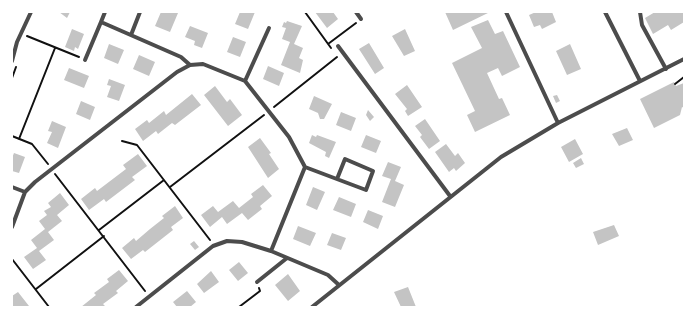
<!DOCTYPE html>
<style>
body{margin:0}
#map{position:relative;width:696px;height:319px;overflow:hidden;background:#fff;font-family:Jost,sans-serif}
canvas{display:block}
.frame{position:absolute;inset:0;border:13px solid #fff;pointer-events:none}
</style>
<div id="map">
<canvas width="696" height="319"></canvas>
<div class="frame"></div>
</div>
<script>
const ctx = document.querySelector('canvas').getContext('2d');
ctx.lineJoin = 'round';
function paint(path, color) {
  ctx.fillStyle = color;
  ctx.fill(path, 'evenodd');
}
function shape(rows) {
  const path = new Path2D();
  for (const r of rows) {
    path.moveTo(r[0], r[1]);
    for (let i = 2; i < r.length; i += 2) path.lineTo(r[i], r[i + 1]);
  }
  return path;
}
function stroke(path, color, width, dash) {
  ctx.strokeStyle = color;
  ctx.lineWidth = width;
  ctx.lineCap = dash ? 'butt' : 'round';
  ctx.setLineDash(dash || []);
  ctx.stroke(path);
}
const building = shape([
 [59,12,70,12,67,18],
 [161,12,178,13,170,32,155,26],
 [240,12,255,12,248,29,235,24],
 [315,12,333,12,338,19,327,28],
 [445,12,490,12,453,30],
 [536,12,552,12,556,22,542,29,540,25,534,27,529,15],
 [655,12,684,12,684,22,671,30,668,25,653,34,645,18],
 [488,20,495,34,503,31,520,67,502,76,498,68,487,73,499,99,502,98,510,115,475,132,467,115,475,111,452,63,482,48,471,27],
 [287,21,302,26,294,44,303,48,299,58,303,60,300,73,281,65,290,42,282,39,286,28,282,27,284,22,286,23],
 [190,26,208,33,202,48,194,45,195,41,185,37],
 [72,29,84,34,78,49,75,47,74,51,65,47],
 [405,29,415,51,404,56,392,36],
 [233,37,246,42,240,57,227,52],
 [369,43,384,68,375,74,359,49],
 [109,44,124,50,118,64,104,58],
 [570,44,581,69,567,75,556,51],
 [139,55,155,62,149,76,133,69],
 [268,66,284,73,279,86,263,79],
 [69,68,89,76,84,88,64,80],
 [109,79,125,85,119,101,107,97,111,86,107,85],
 [674,82,676,86,684,83,684,108,682,107,680,115,654,128,640,99],
 [407,85,422,107,408,116,405,111,407,109,395,94],
 [215,86,227,102,230,99,242,115,228,126,204,95],
 [192,94,201,105,175,125,172,123,158,134,156,131,143,141,135,129,147,120,149,123,164,111,166,115],
 [557,95,560,101,556,103,553,96],
 [314,96,332,104,324,119,320,119,318,113,309,109],
 [81,101,95,107,90,120,76,114],
 [368,110,374,117,370,121,366,115],
 [341,112,356,118,351,131,336,125],
 [425,119,440,141,429,149,420,137,422,135,415,126],
 [52,121,66,127,58,148,47,143,52,132,48,131],
 [627,128,633,140,619,146,612,134],
 [312,135,316,137,317,135,336,142,329,158,325,156,326,152,309,143],
 [366,135,381,141,376,153,361,147],
 [260,138,271,153,269,154,279,169,268,178,248,147],
 [575,139,583,154,569,162,561,147],
 [446,144,455,156,458,153,465,163,456,171,454,168,449,172,435,152],
 [14,153,25,157,19,173,12,171,12,158],
 [138,154,147,166,132,177,135,180,106,202,104,199,89,210,81,199,95,188,97,191,126,169,123,165],
 [581,158,584,164,576,168,573,163],
 [388,162,401,167,395,181,404,185,395,207,382,202,391,179,382,176],
 [263,185,272,196,260,206,262,209,248,220,242,213,227,224,222,217,210,227,201,215,213,206,218,212,233,201,239,208,253,197,251,194],
 [313,187,325,192,317,210,306,205],
 [60,193,69,205,57,215,62,221,48,232,54,240,39,251,46,260,33,269,24,257,37,248,31,240,45,229,39,221,47,215,44,211,51,207,48,203],
 [339,197,356,204,351,217,333,210],
 [175,206,183,218,171,227,173,230,145,252,143,250,131,259,122,248,134,238,136,241,150,229,164,218,162,216],
 [368,210,383,216,378,229,363,222],
 [614,225,619,236,598,245,593,232],
 [298,226,316,233,310,246,293,239],
 [332,233,346,238,341,250,327,245],
 [194,241,199,247,195,250,190,244],
 [239,262,248,273,238,281,229,270],
 [119,270,128,281,116,291,118,293,103,304,106,307,81,307,96,295,94,293,109,282,107,279],
 [211,271,219,282,204,293,197,284],
 [288,274,300,291,288,301,275,285],
 [408,287,416,307,401,307,394,292],
 [187,291,196,302,190,307,177,307,173,302],
 [18,292,29,306,28,307,12,307,12,296]
]);
const path = shape([
 [305,12,331,48],
 [27,36,79,57],
 [328,44,356,23],
 [12,78,16,67],
 [675,84,684,77],
 [274,107,337,57],
 [12,136,32,144,48,164],
 [19,139,55,48],
 [122,141,137,145,210,240],
 [55,174,145,291],
 [170,187,264,115],
 [99,230,164,180],
 [12,259,49,307],
 [36,289,104,236],
 [239,307,260,291,259,288]
]);
const minor = shape([
 [105,12,101,22,181,57,190,65],
 [356,12,361,19],
 [506,12,558,123],
 [605,12,640,81],
 [640,12,642,25,666,69],
 [131,35,140,12],
 [338,46,450,196],
 [85,60,101,22],
 [12,61,17,42,31,12],
 [245,81,269,28],
 [305,167,366,190,373,171,345,159,337,179],
 [12,187,25,192],
 [12,227,25,192,35,182,177,72,190,65,203,64,245,81,289,137,305,167,271,251,242,242,227,241,213,246,136,307],
 [271,251,328,275,339,285],
 [257,282,287,258],
 [312,307,501,157,558,123,684,59]
]);
paint(building, '#c4c4c4');
stroke(path, '#111', 2);
stroke(minor, '#4c4c4c', 4);
</script>
